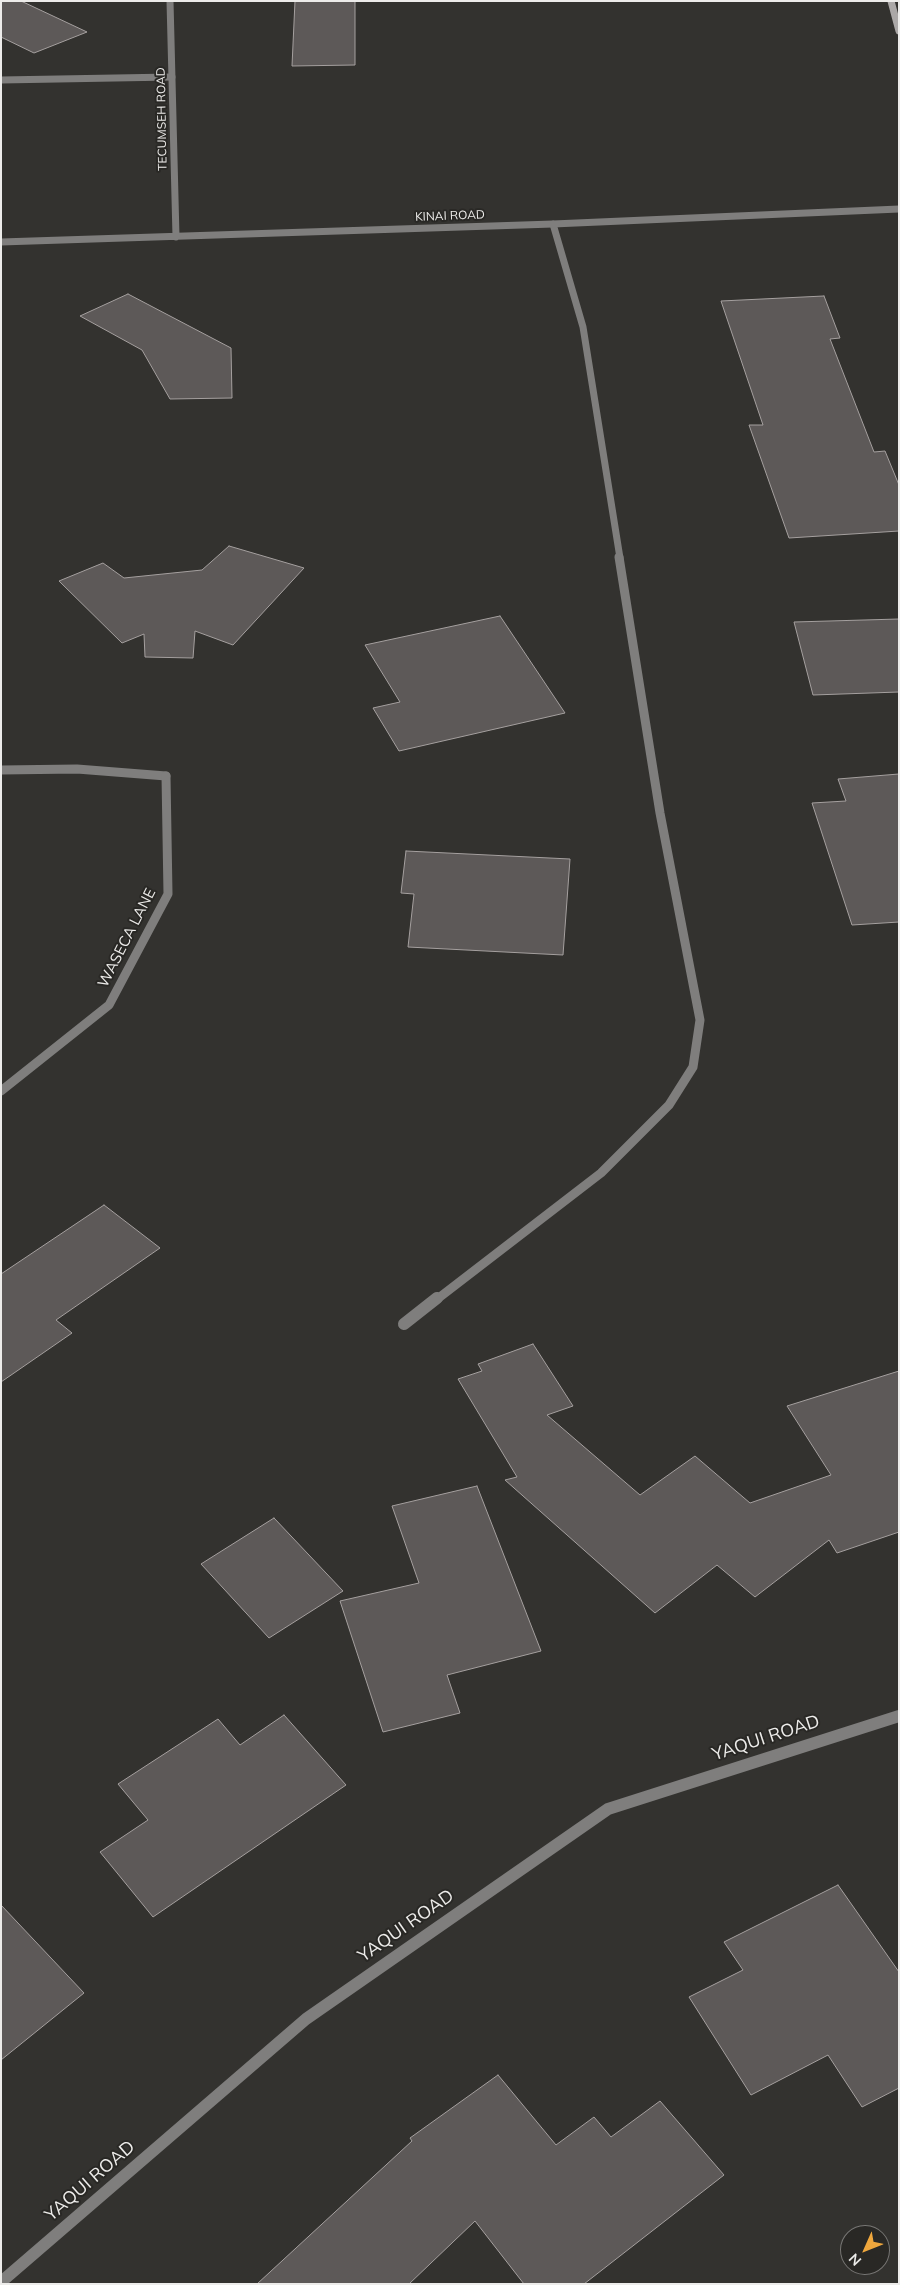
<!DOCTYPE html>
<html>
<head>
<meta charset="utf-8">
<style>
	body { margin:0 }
	#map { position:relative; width:900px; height:2285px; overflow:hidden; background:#33322f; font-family:Mulish,sans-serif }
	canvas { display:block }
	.frame { position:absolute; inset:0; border:2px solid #edecea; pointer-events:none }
	.north { position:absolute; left:840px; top:2225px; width:50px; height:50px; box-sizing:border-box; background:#292825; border:1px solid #777674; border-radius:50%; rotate:226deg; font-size:14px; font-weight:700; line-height:20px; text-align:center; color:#edecea }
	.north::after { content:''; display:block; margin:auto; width:18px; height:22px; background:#efa73d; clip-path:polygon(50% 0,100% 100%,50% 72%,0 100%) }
</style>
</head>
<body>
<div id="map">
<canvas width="900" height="2285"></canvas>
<div class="frame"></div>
<div class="north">N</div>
</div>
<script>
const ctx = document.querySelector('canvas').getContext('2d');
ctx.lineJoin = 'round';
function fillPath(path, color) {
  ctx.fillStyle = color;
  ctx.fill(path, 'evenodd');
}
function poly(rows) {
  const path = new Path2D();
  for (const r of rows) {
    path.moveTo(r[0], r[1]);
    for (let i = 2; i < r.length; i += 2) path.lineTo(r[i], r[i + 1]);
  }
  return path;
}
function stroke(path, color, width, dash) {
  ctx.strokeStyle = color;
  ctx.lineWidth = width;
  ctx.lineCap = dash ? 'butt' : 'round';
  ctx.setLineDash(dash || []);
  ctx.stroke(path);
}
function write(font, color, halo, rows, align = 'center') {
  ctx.font = font + ' Mulish,sans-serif';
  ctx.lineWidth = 4;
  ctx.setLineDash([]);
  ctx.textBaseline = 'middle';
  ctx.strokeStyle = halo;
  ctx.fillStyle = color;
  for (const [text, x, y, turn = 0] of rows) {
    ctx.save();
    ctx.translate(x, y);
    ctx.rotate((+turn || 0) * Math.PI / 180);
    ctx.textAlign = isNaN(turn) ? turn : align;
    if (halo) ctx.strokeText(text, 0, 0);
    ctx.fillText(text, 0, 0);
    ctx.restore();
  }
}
const building = poly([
	[1,1,21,1,87,32,34,53,1,37,1,1],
	[295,1,355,1,355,65,292,66,295,1],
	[128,294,231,348,232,398,170,399,142,350,80,316,128,294],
	[824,296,840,338,830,339,874,452,885,451,899,485,899,531,789,538,749,425,763,425,721,301,824,296],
	[229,546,304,568,233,645,195,631,193,658,145,657,144,634,122,643,59,581,103,563,124,578,202,570,229,546],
	[500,616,565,713,399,751,373,708,400,702,365,645,500,616],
	[899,619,899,692,813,695,794,622,899,619],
	[899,774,899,922,852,925,812,803,846,801,838,779,899,774],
	[406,851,570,859,563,955,408,947,414,894,401,893,406,851],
	[104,1205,160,1248,56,1320,72,1333,1,1382,1,1274,104,1205],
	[533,1344,573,1406,547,1415,640,1495,695,1456,750,1503,831,1475,787,1406,899,1371,899,1532,837,1553,829,1540,755,1597,717,1565,655,1613,505,1480,517,1477,458,1379,482,1371,478,1364,533,1344],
	[477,1486,541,1651,447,1675,460,1713,383,1732,340,1601,419,1583,392,1506,477,1486],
	[274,1518,343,1591,269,1638,201,1564,274,1518],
	[284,1715,346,1785,153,1917,100,1852,148,1820,118,1784,218,1719,240,1745,284,1715],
	[838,1885,899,1972,899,2088,862,2107,828,2055,751,2095,689,1997,743,1970,724,1942,838,1885],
	[1,1905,84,1993,1,2060,1,1905],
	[498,2075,556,2145,594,2117,611,2137,660,2101,724,2175,584,2284,524,2284,475,2221,409,2284,257,2284,412,2141,410,2138,498,2075]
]);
const serviceFar2 = poly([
	[1,80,172,77],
	[553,224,583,327,620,558]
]);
const serviceFar1 = poly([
	[1,770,77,769,166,776],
	[436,1300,601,1173,669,1105,693,1067,700,1020,660,813,619,557]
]);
const service = poly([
	[404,1324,437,1298]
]);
const minorFar2 = poly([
	[170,1,176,237],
	[1,242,553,224,899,209]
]);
const minorFar1 = poly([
	[1,1091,109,1005,168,894,166,776]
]);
const minor = poly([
	[1,2282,306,2019,608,1809,899,1716]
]);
const secondary = poly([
	[891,1,899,31]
]);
const farStreetnames = [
	["TECUMSEH ROAD",162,119,-91],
	["KINAI ROAD",450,216,-2]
];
const streetNames = [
	["WASECA LANE",127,938,-63]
];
const nearStreetnames = [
	["YAQUI ROAD",766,1738,-18],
	["YAQUI ROAD",406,1926,-35],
	["YAQUI ROAD",90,2181,-41]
];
fillPath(building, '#5d5958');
stroke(building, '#a5a09f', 1);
stroke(serviceFar2, '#7f7e7d', 7);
stroke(serviceFar1, '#7f7e7d', 9);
stroke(service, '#7f7e7d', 12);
stroke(minorFar2, '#7f7e7d', 7);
stroke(minorFar1, '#7f7e7d', 9);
stroke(minor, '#7f7e7d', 12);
stroke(secondary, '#aba8a7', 7);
write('12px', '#edecea', '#292825', farStreetnames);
write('15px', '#edecea', '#292825', streetNames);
write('18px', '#edecea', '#292825', nearStreetnames);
</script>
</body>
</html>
